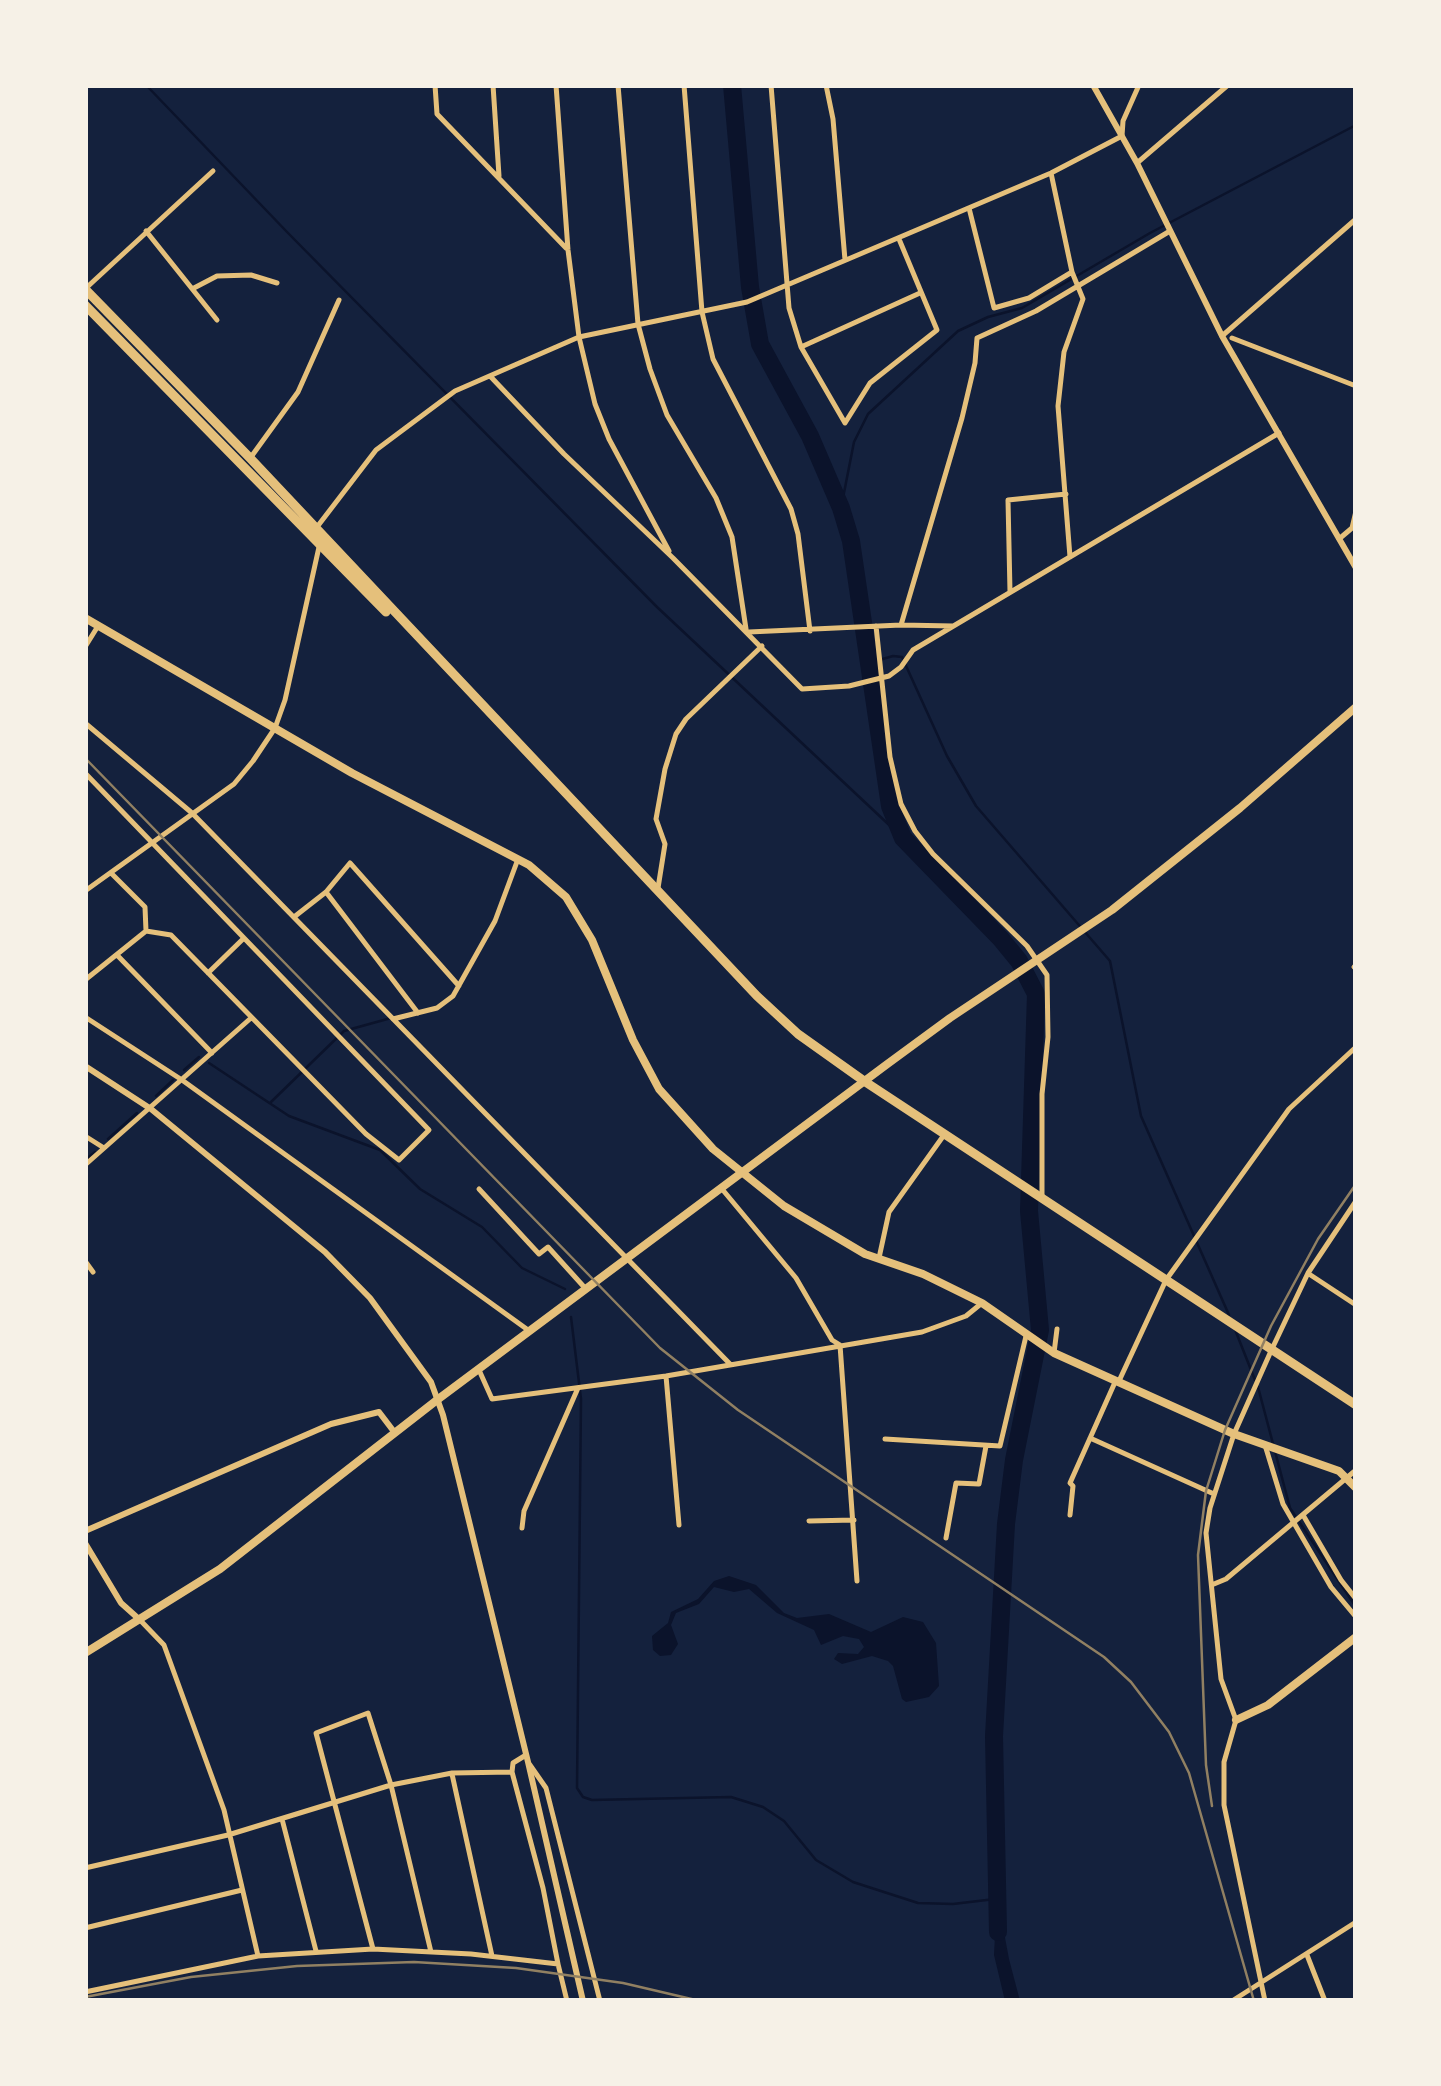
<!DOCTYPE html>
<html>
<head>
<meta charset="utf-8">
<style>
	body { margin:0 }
	#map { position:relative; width:1441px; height:2086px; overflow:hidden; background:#14213d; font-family:Cabin,sans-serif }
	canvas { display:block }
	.frame { position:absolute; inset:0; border:88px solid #f6f1e7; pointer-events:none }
</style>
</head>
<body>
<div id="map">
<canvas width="1441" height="2086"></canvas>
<div class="frame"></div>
</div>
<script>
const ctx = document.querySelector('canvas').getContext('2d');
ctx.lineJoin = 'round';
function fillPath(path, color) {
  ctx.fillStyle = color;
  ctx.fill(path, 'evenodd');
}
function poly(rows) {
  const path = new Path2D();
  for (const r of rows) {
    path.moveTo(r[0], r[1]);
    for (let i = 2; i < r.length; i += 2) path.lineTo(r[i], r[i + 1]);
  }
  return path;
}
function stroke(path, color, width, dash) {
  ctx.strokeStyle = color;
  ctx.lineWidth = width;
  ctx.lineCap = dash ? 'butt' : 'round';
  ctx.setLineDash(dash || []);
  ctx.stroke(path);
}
const water = poly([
	[729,1576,756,1585,784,1613,797,1618,829,1614,871,1632,903,1617,923,1622,936,1643,939,1686,929,1697,906,1702,902,1699,893,1666,888,1661,872,1656,842,1664,834,1659,838,1653,858,1654,864,1647,859,1639,843,1636,821,1645,814,1630,777,1613,749,1589,734,1592,714,1587,699,1604,676,1613,671,1625,678,1644,671,1655,660,1656,653,1650,652,1636,668,1623,671,1612,698,1599,714,1581],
	[997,1895,1009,1959,1020,2001,1005,2001,994,1955]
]);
const stream = poly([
	[146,85,288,233,657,607,903,838],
	[841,508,854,442,868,414,958,331,988,317,1022,308,1150,233,1356,125],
	[869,663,893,656,902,657,947,756,976,806,1110,961,1141,1116,1229,1315],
	[209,1063,289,1116,380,1150,420,1189,482,1227,522,1268,565,1289],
	[184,1070,199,1057],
	[156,1096,173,1080],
	[270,1103,344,1031,391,1018],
	[108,1139,137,1113],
	[85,1160,95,1152],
	[571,1317,581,1399,577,1788,583,1797,592,1800,731,1797,763,1807,784,1821,816,1860,853,1882,918,1903,953,1904,995,1899],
	[1234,1327,1255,1380],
	[1258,1387,1290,1508,1356,1607]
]);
const river = poly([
	[732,85,750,287,760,344,810,436,841,508,851,541,890,806,903,838,1001,939,1019,961,1036,994,1029,1211,1040,1330,1014,1460,1006,1524,994,1736,998,1932]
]);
const minor = poly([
	[435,85,437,114,566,248],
	[493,85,499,176],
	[556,85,568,250,579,337,595,404,609,439,669,551],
	[618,85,638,324,650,369,667,415,716,498,732,537,746,629],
	[684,85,702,312,713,359,791,509,798,534,810,631],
	[771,85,789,308,801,347,845,423,870,383,937,330,899,239],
	[826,85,833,119,845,260],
	[1137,163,1228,85],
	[1051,173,1072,272,1083,299,1064,352,1058,406,1070,557],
	[969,208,994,308,1029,298,1072,272],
	[146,231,217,320],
	[194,288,217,276,251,275,277,283],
	[85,289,213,171],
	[1222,336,1356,219],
	[1232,338,1356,386],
	[801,347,920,293],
	[490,376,564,454,673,558,802,689,849,686,889,676,901,667,913,650,1279,433],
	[251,457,298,392,339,300],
	[317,527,376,450,455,391,579,337,747,302,1051,173,1122,136,1123,121,1139,85],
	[1339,539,1352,528,1356,511],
	[1010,592,1008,500,1066,494],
	[901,625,953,626],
	[876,626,890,757,901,804,915,831,933,854,1027,946,1047,975,1048,1037,1042,1094,1042,1198],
	[749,632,901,625,962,418,975,363,977,338,1036,311,1170,231],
	[85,647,98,626],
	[85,723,192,813,730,1364],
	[85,773,429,1130,399,1160,366,1134,171,935,146,931,85,980],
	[111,873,145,907,146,931],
	[658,888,665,844,656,819,665,769,676,734,686,719,762,646],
	[85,891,234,784,253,761,275,728,285,700,319,547],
	[326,892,418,1013],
	[294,917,326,892,350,863,459,986],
	[117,955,212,1053],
	[1354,967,1356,965],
	[208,973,244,938],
	[85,1017,182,1080,528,1330],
	[393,1019,437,1008,453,996,495,921,518,859],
	[85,1136,104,1148],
	[85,1165,251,1018],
	[479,1189,539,1254,548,1247,585,1288],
	[722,1189,796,1278,832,1340,840,1345,857,1581],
	[879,1258,889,1212,944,1135],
	[85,1261,93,1272],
	[1309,1274,1356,1305],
	[1054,1353,1057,1329],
	[479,1370,492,1399,666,1376,922,1332,966,1316,982,1303],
	[666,1376,679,1525],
	[1119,1381,1166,1280,1289,1109,1356,1047],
	[1090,1438,1214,1494],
	[885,1439,1000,1446,1026,1336],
	[1265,1445,1283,1504,1331,1587,1356,1617],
	[1070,1515,1073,1486,1070,1483,1116,1380],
	[1303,1515,1341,1580,1356,1599],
	[809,1521,854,1520],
	[522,1528,524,1511,578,1388],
	[946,1538,956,1483,979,1484,986,1446],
	[1214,1584,1226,1579,1356,1470],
	[140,1620,164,1645,224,1810,258,1956],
	[526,1755,513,1763,512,1772,543,1888,558,1964],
	[530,1765,546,1788,600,2001],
	[452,1774,492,1956],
	[282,1819,316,1951],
	[85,1868,228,1835,391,1785,452,1773,512,1772],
	[85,1928,242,1890],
	[373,1949,316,1733,368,1713,391,1785,431,1952],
	[1307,1955,1325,2001],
	[85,1992,258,1956,373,1949,471,1954,558,1964,567,2001],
	[1232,2001,1356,1922],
	[1265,2001,1224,1805,1224,1762,1236,1720,1221,1679,1206,1533,1210,1508,1234,1434,1271,1351,1308,1273,1356,1201]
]);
const tertiary = poly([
	[1093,85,1137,163,1222,336,1356,568],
	[85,1066,151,1109,325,1252,370,1298,431,1382,443,1415,528,1762,583,2001],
	[85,1531,331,1424,379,1412,395,1433],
	[85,1543,121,1603,140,1620]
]);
const secondary = poly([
	[85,618,352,773,529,865,566,897,592,940,633,1040,659,1089,713,1149,784,1206,865,1254,923,1274,982,1303,1054,1353,1234,1434,1339,1471,1356,1488],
	[1236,1720,1268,1705,1356,1637]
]);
const primary = poly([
	[85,1653,220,1569,437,1400,886,1065,950,1018,1112,910,1240,808,1356,707]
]);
const trunk = poly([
	[85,289,250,458,757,996,798,1034,864,1081,1356,1405],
	[85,305,386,612]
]);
const rail = poly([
	[85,758,660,1348,738,1410,1104,1657,1131,1682,1169,1732,1189,1773,1254,2001],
	[1212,1806,1206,1765,1198,1555,1206,1491,1225,1430,1271,1326,1318,1239,1356,1184],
	[85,1997,191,1977,297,1966,414,1962,516,1968,623,1983,700,2001]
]);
fillPath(water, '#0b132b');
stroke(stream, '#0b132b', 2.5);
stroke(river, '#0b132b', 18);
stroke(minor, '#e5c07b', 5);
stroke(tertiary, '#e5c07b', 6);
stroke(secondary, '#e5c07b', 8);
stroke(primary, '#e5c07b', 8);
stroke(trunk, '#e5c07b', 9);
stroke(rail, '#918062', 2.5);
</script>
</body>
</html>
